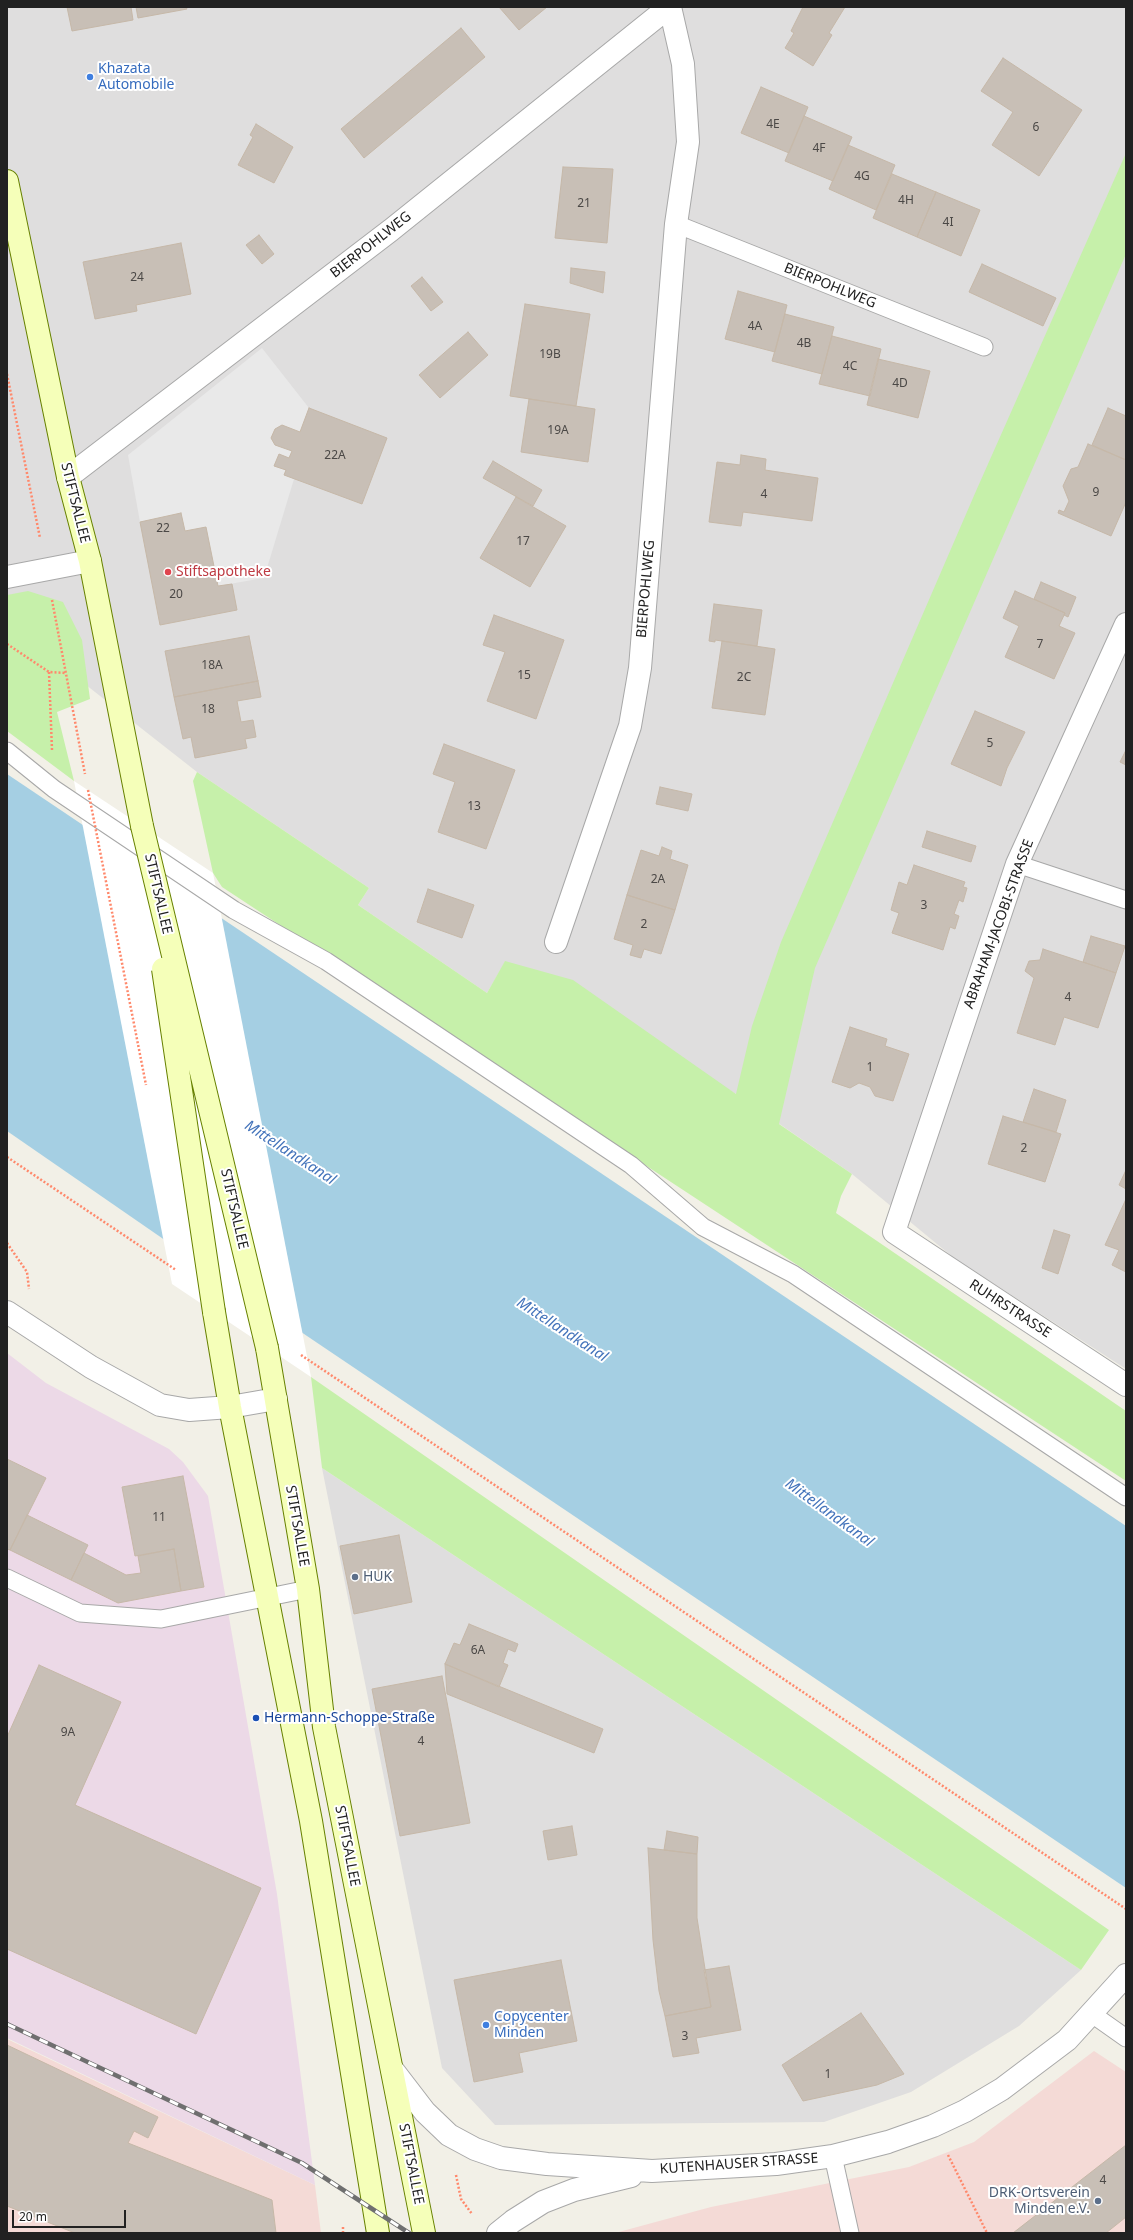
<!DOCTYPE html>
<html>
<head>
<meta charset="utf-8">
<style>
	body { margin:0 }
	#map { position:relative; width:1133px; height:2240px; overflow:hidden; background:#f2f0e7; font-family:"Noto Sans",sans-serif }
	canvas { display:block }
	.frame { position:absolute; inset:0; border:8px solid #212121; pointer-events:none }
	.scale { position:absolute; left:12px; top:2210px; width:114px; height:18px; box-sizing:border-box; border:2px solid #212121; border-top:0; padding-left:5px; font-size:12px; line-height:14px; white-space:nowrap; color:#212121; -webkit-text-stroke:3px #fff; paint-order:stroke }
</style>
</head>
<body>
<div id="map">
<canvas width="1133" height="2240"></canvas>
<div class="frame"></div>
<div class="scale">20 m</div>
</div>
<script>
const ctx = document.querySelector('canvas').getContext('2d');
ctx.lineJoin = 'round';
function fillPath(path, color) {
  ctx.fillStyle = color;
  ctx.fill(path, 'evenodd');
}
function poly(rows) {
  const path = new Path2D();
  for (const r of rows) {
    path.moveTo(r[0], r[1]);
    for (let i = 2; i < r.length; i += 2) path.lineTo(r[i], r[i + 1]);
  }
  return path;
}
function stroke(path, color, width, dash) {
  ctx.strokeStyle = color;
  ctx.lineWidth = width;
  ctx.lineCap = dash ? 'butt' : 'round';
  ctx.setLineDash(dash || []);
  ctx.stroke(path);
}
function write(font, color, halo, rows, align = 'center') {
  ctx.font = font + ' "Noto Sans",sans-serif';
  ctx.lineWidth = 4;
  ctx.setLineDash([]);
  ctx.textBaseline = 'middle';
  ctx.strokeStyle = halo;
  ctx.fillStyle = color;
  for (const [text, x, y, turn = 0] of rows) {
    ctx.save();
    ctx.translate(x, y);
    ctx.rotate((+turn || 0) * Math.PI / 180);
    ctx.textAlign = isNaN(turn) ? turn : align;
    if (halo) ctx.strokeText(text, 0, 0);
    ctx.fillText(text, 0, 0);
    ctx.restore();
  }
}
const residential = poly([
	[7,7,1126,7,1126,1369,954,1258,852,1174,736,1094,505,962,487,993,358,905,369,888,197,772,7,623],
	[322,1468,1081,1970,1019,2026,911,2092,824,2122,495,2125,442,2068]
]);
const commercial = poly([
	[7,2039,315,2185,321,2233,7,2233],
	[1094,2051,1126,2072,1126,2233,615,2233,711,2207,909,2167,974,2142]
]);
const industrial = poly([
	[7,1353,46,1383,169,1449,183,1462,208,1496,277,1894,315,2185,7,2038]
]);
const grass = poly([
	[1126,153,1126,254,815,968,779,1124,852,1174,841,1196,836,1213,1126,1411,1126,1481,222,887,213,873,193,781,197,772,369,888,358,905,487,993,505,961,573,980,736,1094,752,1026,781,942,976,491],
	[28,591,63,602,82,640,90,699,57,712,74,781,7,731,7,595],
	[311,1377,1109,1930,1081,1970,322,1468]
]);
const parking = poly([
	[262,348,309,408,300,432,282,425,275,429,271,438,275,445,292,451,289,458,279,454,274,466,286,470,284,475,294,479,264,578,218,586,206,527,185,531,181,513,140,522,128,455]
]);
const water = poly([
	[7,774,1126,1526,1126,1888,172,1245,7,1131]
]);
const pier = poly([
	[74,781,213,873,311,1377,172,1284]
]);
const building = poly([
	[67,7,131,7,133,20,72,31,67,7],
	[136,7,186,7,187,9,138,18,136,7],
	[499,7,547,7,519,30,499,7],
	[803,7,845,7,829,33,832,35,813,66,785,48,794,33,791,31,803,7],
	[461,28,485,57,364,158,341,129,461,28],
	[1003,58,1082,110,1039,176,992,145,1013,112,981,91,1003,58],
	[761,87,808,107,789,153,741,133,761,87],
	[804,116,852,137,833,181,785,161,804,116],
	[256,124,293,147,274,183,238,165,253,137,250,135,256,124],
	[848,145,895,165,876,210,829,189,848,145],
	[563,167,613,169,607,243,555,238,563,167],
	[892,174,936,192,917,237,873,218,892,174],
	[936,192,980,210,961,256,917,237,936,192],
	[259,235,274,254,262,264,246,245,259,235],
	[181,243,191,294,136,305,137,311,95,319,83,262,181,243],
	[982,264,1056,298,1043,326,969,292,982,264],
	[571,268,605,272,603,293,570,283,571,268],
	[422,277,443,302,431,311,411,286,422,277],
	[738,291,787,305,775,352,725,339,738,291],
	[525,304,590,314,576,406,510,396,525,304],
	[785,314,834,327,822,374,772,361,785,314],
	[468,332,488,355,440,398,419,375,468,332],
	[832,336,881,349,870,396,819,384,832,336],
	[878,359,930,371,918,418,867,405,878,359],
	[529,399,595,409,588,462,521,452,529,399],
	[309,408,387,438,362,504,284,475,286,470,274,466,279,454,289,458,292,451,275,445,271,438,275,429,282,425,300,432,309,408],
	[1108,408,1126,416,1126,460,1092,445,1108,408],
	[1088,444,1126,460,1126,502,1111,536,1058,513,1059,510,1064,512,1069,501,1063,486,1071,469,1078,467,1088,444],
	[741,455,766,459,765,470,818,478,812,521,743,512,741,526,709,522,717,462,740,465,741,455],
	[493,461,542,490,533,506,483,478,493,461],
	[516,497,566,526,530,587,480,558,516,497],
	[181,513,185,531,206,527,218,586,232,584,237,610,160,625,140,522,181,513],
	[1041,582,1076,597,1068,617,1064,615,1065,613,1034,599,1041,582],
	[1015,591,1065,613,1059,626,1075,633,1054,679,1005,657,1019,626,1003,618,1015,591],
	[714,604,762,610,757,646,715,640,715,642,709,641,714,604],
	[494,615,564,640,536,719,487,701,505,652,483,645,494,615],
	[249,636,258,681,174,697,165,651,249,636],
	[722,641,775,649,765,715,712,708,722,641],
	[258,681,261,697,237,701,241,722,253,720,256,737,245,739,247,748,195,758,191,737,183,739,174,697,258,681],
	[975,711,1025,732,1007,768,1001,786,951,764,975,711],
	[444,744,515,770,486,849,438,832,455,782,433,774,444,744],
	[1126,750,1126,765,1120,762,1126,750],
	[660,787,692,794,688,811,656,804,660,787],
	[927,831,976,846,971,862,922,847,927,831],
	[662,847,672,851,670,859,688,865,675,910,627,895,641,850,659,856,662,847],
	[914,865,965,882,963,887,967,888,963,902,959,900,954,914,959,916,955,929,950,927,943,950,892,933,899,913,891,910,899,882,907,885,914,865],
	[428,889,474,905,462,938,417,922,428,889],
	[627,895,675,910,661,954,644,949,641,958,630,955,633,945,614,939,627,895],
	[1091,936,1125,946,1116,973,1083,962,1091,936],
	[1043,949,1116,973,1098,1028,1064,1017,1055,1045,1017,1033,1034,978,1025,971,1029,961,1040,960,1043,949],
	[850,1027,887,1039,885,1046,909,1054,893,1101,875,1096,870,1087,859,1083,850,1088,832,1082,850,1027],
	[1034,1089,1066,1100,1056,1132,1023,1122,1034,1089],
	[1003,1116,1061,1134,1045,1182,988,1164,1003,1116],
	[1126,1170,1126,1189,1119,1185,1126,1170],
	[1126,1199,1126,1272,1112,1265,1119,1250,1105,1245,1126,1199],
	[1054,1230,1070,1235,1058,1274,1042,1268,1054,1230],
	[7,1459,46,1478,10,1550,7,1549,7,1459],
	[183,1476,204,1587,181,1591,174,1549,135,1556,122,1487,183,1476],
	[27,1515,88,1545,71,1580,10,1550,27,1515],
	[399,1535,412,1602,354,1614,340,1546,399,1535],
	[174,1549,181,1591,118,1603,71,1580,84,1553,126,1575,141,1573,138,1556,174,1549],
	[469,1624,518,1644,515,1652,508,1649,503,1663,508,1665,499,1687,445,1664,454,1643,460,1645,469,1624],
	[445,1664,603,1729,594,1753,447,1694,445,1664],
	[39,1665,121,1702,75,1805,261,1888,196,2034,7,1949,7,1737,39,1665],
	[442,1676,470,1823,400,1836,372,1689,442,1676],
	[572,1826,577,1855,548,1860,543,1831,572,1826],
	[667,1831,698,1837,697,1854,664,1850,667,1831],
	[648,1848,697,1854,697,1918,711,2007,665,2016,659,1991,653,1940,648,1848],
	[561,1960,577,2041,519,2053,523,2072,474,2082,454,1980,561,1960],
	[729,1966,741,2030,696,2038,699,2053,673,2057,665,2016,711,2007,704,1970,729,1966],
	[861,2013,904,2074,877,2085,803,2101,782,2065,861,2013],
	[7,2045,158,2117,148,2138,134,2131,128,2143,272,2200,276,2233,75,2233,7,2206,7,2045],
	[1126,2145,1126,2217,1106,2233,1013,2233,1126,2145]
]);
const path = poly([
	[7,374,40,538],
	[52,600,85,774],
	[7,644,49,672,66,673],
	[49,672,52,750],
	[7,1157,176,1270],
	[7,1243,27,1272,29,1289],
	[301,1355,1126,1909],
	[948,2155,987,2233],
	[456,2175,461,2199,472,2214],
	[343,2227,343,2233]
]);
const service = poly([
	[676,224,984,347],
	[7,751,54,789,234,910,326,961,631,1165,703,1227,793,1274,1126,1497],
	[1017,864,1126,900],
	[7,1578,80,1613,161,1619,308,1589],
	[1092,2014,1126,2038],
	[833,2156,850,2233]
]);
const minor = poly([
	[68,477,391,230,669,7],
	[7,577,90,561],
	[1126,624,1017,864,894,1232,1126,1385],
	[556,942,630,726,640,668,676,224,688,142,683,64,670,7],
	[7,1312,91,1367,160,1405,189,1410,230,1407,276,1399]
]);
const tertiary = poly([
	[392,2069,425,2112,449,2135,475,2149,501,2158,547,2164,652,2171,776,2164,833,2156,888,2142,933,2126,965,2111,1002,2089,1067,2040,1126,1975],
	[498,2233,513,2221,543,2202,574,2190,631,2176]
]);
const secondary = poly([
	[7,181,68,477,90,561,142,826],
	[214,1312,230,1407,311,1821,378,2233],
	[267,1348,308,1589,324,1727,424,2233]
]);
const rail = poly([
	[7,2024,302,2163,409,2233]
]);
const pathBridge = poly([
	[88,790,146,1085]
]);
const secondaryBridge = poly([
	[142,826,267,1348],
	[163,969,214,1312]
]);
const markers = [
	[90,77,4,"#3f7fe0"],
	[168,572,4,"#e0444e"],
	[355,1577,4,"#5c6f8a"],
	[256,1718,4,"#1a4fb4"],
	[486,2025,4,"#3f7fe0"],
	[1098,2201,4,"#5c6f8a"]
];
const numberNames = [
	["4E",773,125],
	["6",1036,128],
	["4F",819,149],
	["4G",862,177],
	["4H",906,201],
	["21",584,204],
	["4I",948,223],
	["24",137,278],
	["4A",755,327],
	["4B",804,344],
	["19B",550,355],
	["4C",850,367],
	["4D",900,384],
	["19A",558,431],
	["22A",335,456],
	["9",1096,493],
	["4",764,495],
	["22",163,529],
	["17",523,542],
	["20",176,595],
	["7",1040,645],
	["18A",212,666],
	["15",524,676],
	["2C",744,678],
	["18",208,710],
	["5",990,744],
	["13",474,807],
	["2A",658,880],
	["3",924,906],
	["2",644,925],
	["4",1068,998],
	["1",870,1068],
	["2",1024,1149],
	["11",159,1518],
	["6A",478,1651],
	["9A",68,1733],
	["4",421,1742],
	["3",685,2037],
	["1",828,2075],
	["4",1103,2181]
];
const shopNames = [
	["Khazata",98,69],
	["Automobile",98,85],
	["Copycenter",494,2017],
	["Minden",494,2033]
];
const streetNames = [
	["BIERPOHLWEG",371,245,-38],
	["BIERPOHLWEG",830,286,22],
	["STIFTSALLEE",75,503,76],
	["BIERPOHLWEG",646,589,-85],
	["STIFTSALLEE",158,894,77],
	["ABRAHAM-JACOBI-STRASSE",999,924,-70],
	["STIFTSALLEE",234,1209,77],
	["RUHRSTRASSE",1010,1309,33],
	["STIFTSALLEE",297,1526,80],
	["STIFTSALLEE",347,1846,79],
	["STIFTSALLEE",411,2164,79],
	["KUTENHAUSER STRASSE",739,2164,-4]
];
const healthNames = [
	["Stiftsapotheke",176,572]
];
const serviceNames = [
	["HUK",363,1577],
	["DRK-Ortsverein",1090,2193,"right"],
	["Minden e.V.",1090,2209,"right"]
];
const transitNames = [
	["Hermann-Schoppe-Straße",264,1718]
];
const waterNames = [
	["Mittellandkanal",290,1153,33],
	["Mittellandkanal",562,1330,33],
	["Mittellandkanal",829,1513,36]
];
fillPath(residential, '#dfdede');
fillPath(commercial, '#f4dad6');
fillPath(industrial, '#ecd9e7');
fillPath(grass, '#c6f0aa');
fillPath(parking, '#e9e9e9');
fillPath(water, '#a5cfe3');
fillPath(pier, '#fff');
fillPath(building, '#c8bfb6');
stroke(building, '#c6b8a8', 1);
stroke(service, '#a8a8a8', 19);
stroke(minor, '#a8a8a8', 24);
stroke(tertiary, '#a8a8a8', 24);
stroke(secondary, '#678100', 24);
stroke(path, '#ff896c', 2.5, [2, 2]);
stroke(service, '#fff', 17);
stroke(minor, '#fff', 22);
stroke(tertiary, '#fff', 22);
stroke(secondary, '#f5ffb9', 22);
stroke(rail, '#6f6f6f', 4.5);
stroke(rail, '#fff', 3, [9]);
stroke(secondaryBridge, '#678100', 24, []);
stroke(pathBridge, '#ff896c', 2.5, [2, 2]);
stroke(secondaryBridge, '#f5ffb9', 22);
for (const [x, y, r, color] of markers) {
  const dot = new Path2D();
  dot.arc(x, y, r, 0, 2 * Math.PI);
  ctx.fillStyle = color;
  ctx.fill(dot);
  stroke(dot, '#fff', 1.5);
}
write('12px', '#4b4846', null, numberNames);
write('14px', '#366cbe', '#fff', shopNames, 'left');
write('14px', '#212121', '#fff', streetNames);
write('14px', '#be3a42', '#fff', healthNames, 'left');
write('14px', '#4e5e75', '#fff', serviceNames, 'left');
write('14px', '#164399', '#fff', transitNames, 'left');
write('italic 15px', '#4474bb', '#fff', waterNames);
</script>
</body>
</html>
